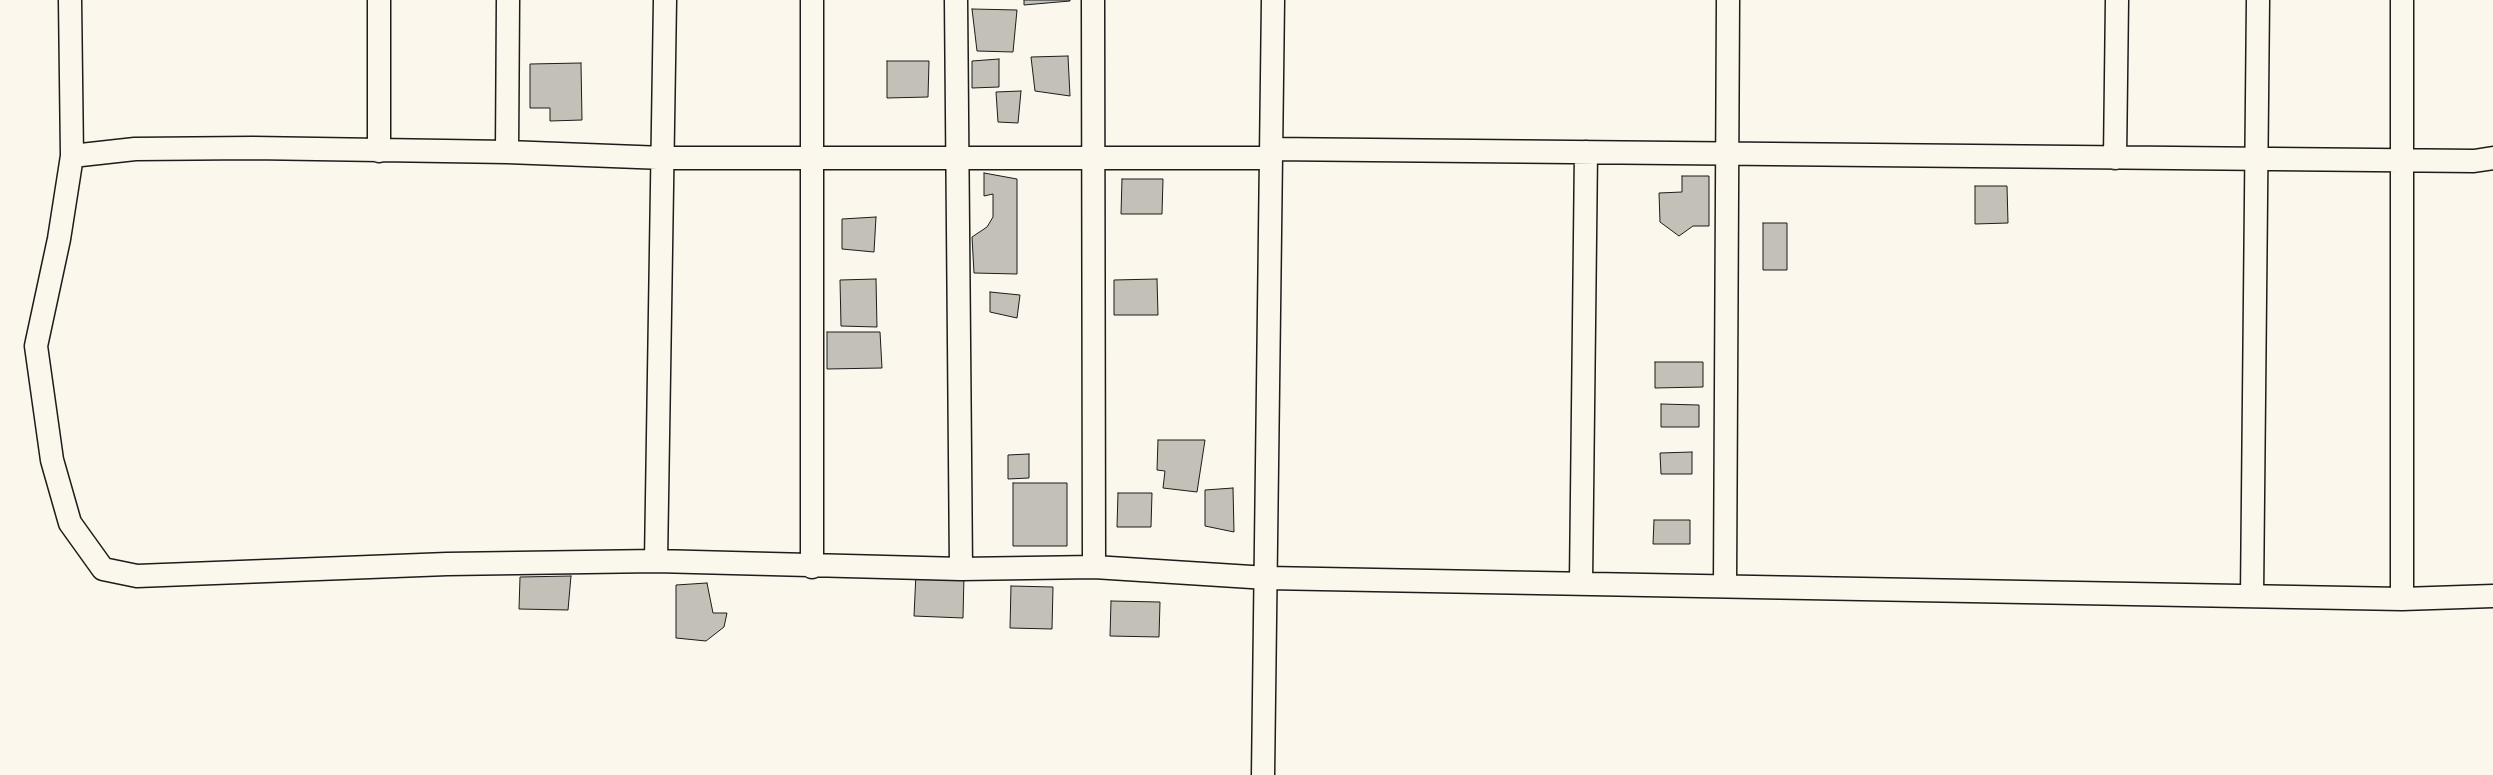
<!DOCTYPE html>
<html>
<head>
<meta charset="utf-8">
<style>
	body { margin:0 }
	canvas { display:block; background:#fbf7ec }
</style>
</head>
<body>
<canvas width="2493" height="775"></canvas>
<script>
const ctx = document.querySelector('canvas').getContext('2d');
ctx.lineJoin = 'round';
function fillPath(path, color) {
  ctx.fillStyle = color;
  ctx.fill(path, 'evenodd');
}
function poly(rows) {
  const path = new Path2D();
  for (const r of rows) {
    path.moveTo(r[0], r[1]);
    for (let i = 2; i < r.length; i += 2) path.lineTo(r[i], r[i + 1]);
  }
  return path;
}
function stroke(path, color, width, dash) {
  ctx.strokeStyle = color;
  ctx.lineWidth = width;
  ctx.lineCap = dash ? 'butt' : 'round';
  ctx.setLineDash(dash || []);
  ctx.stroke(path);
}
const building = poly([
	[1024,0,1070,0,1070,1,1024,5,1024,0],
	[972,9,1017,10,1013,52,977,51,972,9],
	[1068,56,1070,96,1035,91,1031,57,1068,56],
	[999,59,999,87,972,88,972,61,999,59],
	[887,61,929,61,928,97,887,98,887,61],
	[581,63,582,120,550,121,550,108,530,108,530,64,581,63],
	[1021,91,1018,123,998,122,996,92,1021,91],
	[984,173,1017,179,1017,274,974,273,972,237,987,227,993,217,993,194,984,196,984,173],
	[1682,176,1709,176,1709,226,1693,226,1679,236,1660,222,1659,193,1682,192,1682,176],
	[1122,179,1163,179,1162,214,1121,214,1122,179],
	[1975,186,2007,186,2008,223,1975,224,1975,186],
	[876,217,874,252,842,249,842,219,876,217],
	[1763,223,1787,223,1787,270,1763,270,1763,223],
	[876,279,877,327,841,326,840,280,876,279],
	[1157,279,1158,315,1114,315,1114,280,1157,279],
	[990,292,1020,295,1017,318,990,312,990,292],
	[827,332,880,332,882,368,827,369,827,332],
	[1655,362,1703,362,1703,387,1655,388,1655,362],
	[1661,404,1699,405,1699,427,1661,427,1661,404],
	[1158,440,1205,440,1197,492,1163,488,1165,471,1157,470,1158,440],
	[1692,452,1692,474,1661,474,1660,453,1692,452],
	[1029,454,1029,478,1008,479,1008,455,1029,454],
	[1013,483,1067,483,1067,546,1013,546,1013,483],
	[1233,488,1234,532,1205,526,1205,490,1233,488],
	[1118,493,1152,493,1151,527,1117,527,1118,493],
	[1654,520,1690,520,1690,544,1653,544,1654,520],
	[916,573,964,575,963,618,914,616,916,573],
	[571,576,568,610,519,609,520,577,571,576],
	[707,583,713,613,727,613,724,627,706,641,676,638,676,585,707,583],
	[1011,586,1053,587,1052,629,1010,628,1011,586],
	[1111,601,1160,602,1159,637,1110,636,1111,601]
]);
const minor = poly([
	[70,0,72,156],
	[379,0,379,151],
	[956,0,961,569],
	[1093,0,1094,567],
	[2402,0,2402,599],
	[1271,149,2474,161,2493,158],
	[507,152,508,0],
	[1271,158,664,158,507,152,253,148,135,149,72,156,59,239,36,346,52,460,70,523,103,569,137,576,447,564,656,561,961,569,1094,567,1267,578,2402,599,2493,596],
	[2115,158,2117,0],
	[656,561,665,0],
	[812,567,812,0],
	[1581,582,1586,152],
	[1725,585,1728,0],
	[2252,596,2258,0],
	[1263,775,1273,0]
]);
fillPath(building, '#c3c0b8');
stroke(building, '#1c1c1c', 1);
stroke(minor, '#1c1c1c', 25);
stroke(minor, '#fbf7ec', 22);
</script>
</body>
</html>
